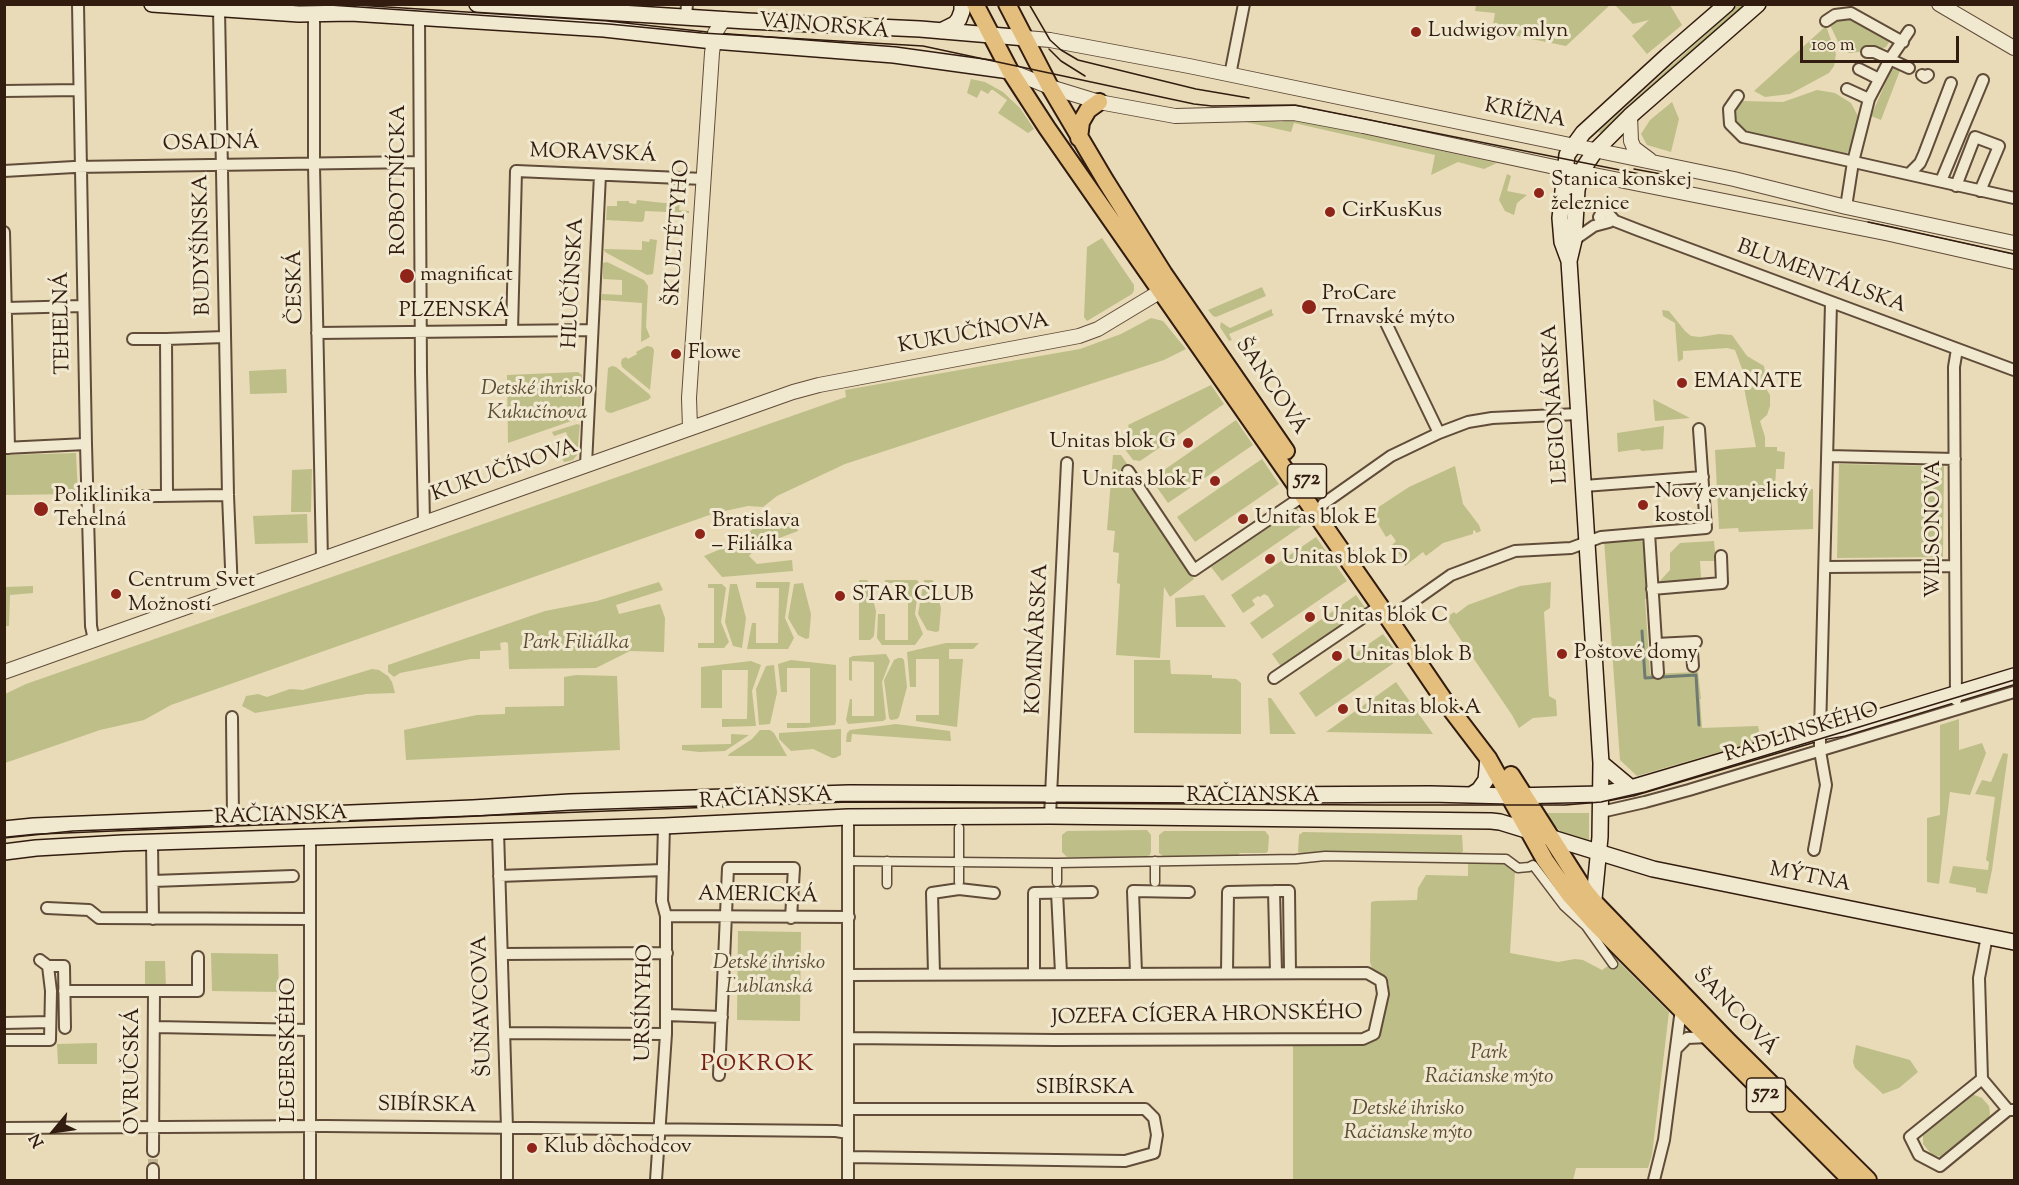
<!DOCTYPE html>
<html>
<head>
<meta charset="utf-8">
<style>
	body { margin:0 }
	#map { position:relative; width:2019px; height:1185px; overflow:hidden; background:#e9dbb7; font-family:"Sorts Mill Goudy",serif }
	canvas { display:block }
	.frame { position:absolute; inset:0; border:6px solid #321c0f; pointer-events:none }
	.north { position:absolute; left:24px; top:1101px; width:60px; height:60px; -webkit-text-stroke:4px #f1e8d0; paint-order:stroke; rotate:241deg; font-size:16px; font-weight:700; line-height:24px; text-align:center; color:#321c0f }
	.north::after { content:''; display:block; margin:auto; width:21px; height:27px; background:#321c0f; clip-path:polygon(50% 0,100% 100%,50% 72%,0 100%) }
	.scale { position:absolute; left:1800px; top:36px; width:159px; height:27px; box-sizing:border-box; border:3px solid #321c0f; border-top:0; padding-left:8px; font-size:18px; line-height:21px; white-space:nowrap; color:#321c0f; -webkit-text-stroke:4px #f1e8d0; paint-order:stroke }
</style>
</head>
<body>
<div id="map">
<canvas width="2019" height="1185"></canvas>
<div class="frame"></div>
<div class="north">N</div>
<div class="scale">100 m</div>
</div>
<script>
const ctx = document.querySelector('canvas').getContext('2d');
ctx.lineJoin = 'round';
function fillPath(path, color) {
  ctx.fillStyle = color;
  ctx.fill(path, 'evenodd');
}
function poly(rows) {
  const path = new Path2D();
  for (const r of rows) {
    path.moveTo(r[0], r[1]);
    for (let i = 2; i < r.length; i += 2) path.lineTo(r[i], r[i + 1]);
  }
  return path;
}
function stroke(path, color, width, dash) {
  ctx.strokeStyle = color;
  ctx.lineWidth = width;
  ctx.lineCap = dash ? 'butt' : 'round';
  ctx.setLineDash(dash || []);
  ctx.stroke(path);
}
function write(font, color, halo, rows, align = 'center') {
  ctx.font = font + ' "Sorts Mill Goudy",serif';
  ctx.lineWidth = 6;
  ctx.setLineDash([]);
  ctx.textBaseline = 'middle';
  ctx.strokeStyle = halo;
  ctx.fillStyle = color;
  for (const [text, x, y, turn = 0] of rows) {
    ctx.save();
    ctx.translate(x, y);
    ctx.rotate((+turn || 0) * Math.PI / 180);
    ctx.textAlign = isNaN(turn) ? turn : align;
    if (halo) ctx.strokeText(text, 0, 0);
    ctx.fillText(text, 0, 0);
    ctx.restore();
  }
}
const green = poly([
	[1476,5,1610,5,1566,46,1492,31,1495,13,1475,11],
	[1615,5,1670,5,1682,25,1647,54,1632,36,1649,20,1633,24],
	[1738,5,1745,5,1604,134,1598,132],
	[1847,16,1888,37,1889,42,1886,47,1877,50,1849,53,1840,46,1829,23],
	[1826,26,1836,54,1834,66,1829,73,1790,94,1765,97,1754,91],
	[1895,66,1901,68,1881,120,1871,116,1892,68],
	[971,79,985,82,1003,92,1020,108,1034,129,1028,133,998,113,1007,100,993,90,991,90,988,94,981,90,977,98,967,93],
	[1817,90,1835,93,1851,103,1858,116,1858,126,1852,145,1845,157,1749,135,1740,130,1735,123,1736,109,1743,101,1783,102],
	[1672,102,1679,119,1671,152,1647,145,1641,134,1650,120],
	[1284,119,1293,119,1497,163,1484,169,1458,162,1431,175,1435,155,1294,123,1291,132,1241,121,1283,122],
	[1507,174,1511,176,1507,191,1527,195,1517,203,1514,215,1505,211,1499,200],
	[637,200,664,203,680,203,679,210,689,211,689,213,645,211,644,220,642,222,606,220,607,206,617,206,617,201,629,201,629,203,636,204],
	[1102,238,1134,285,1134,290,1132,294,1087,321,1084,317,1087,247],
	[650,239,657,240,653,274,647,275,605,252,604,249,642,250,642,241,649,242],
	[607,262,644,280,648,286,646,327,650,337,641,342,642,303,601,300,602,294,622,295,622,280,603,279,603,263],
	[1262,287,1266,296,1216,317,1213,316,1208,310],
	[1272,309,1272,313,1274,315,1229,334,1232,340,1229,341,1220,327,1221,322,1230,328],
	[1662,310,1669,311,1685,331,1691,336,1700,337,1719,334,1732,335,1747,356,1764,366,1765,373,1762,382,1770,395,1770,406,1767,415,1760,421,1765,437,1765,447,1777,447,1777,451,1785,452,1784,469,1776,469,1775,489,1813,489,1813,529,1739,532,1738,528,1719,529,1715,450,1756,447,1743,383,1747,382,1735,350,1727,348,1683,351,1683,359,1678,362,1675,323,1663,316],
	[1151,318,1163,321,1186,349,1164,360,845,464,777,496,763,507,748,506,715,513,171,705,144,720,100,730,5,763,5,694,26,684,846,397,845,390,1080,349,1121,334],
	[647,346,652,347,654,350,650,390,622,367,621,363,622,359,626,357,628,359,637,354,636,352],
	[612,366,616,367,649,394,651,397,648,400,611,413,607,412,605,409,608,368],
	[286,369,287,393,250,394,249,371],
	[578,372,582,375,580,418,508,443,507,375],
	[1211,385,1224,404,1140,461,1133,460,1124,448,1120,448,1113,439,1130,432,1128,425],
	[1653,399,1690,418,1655,421],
	[1236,420,1253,445,1168,503,1151,479],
	[577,424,580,425,577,455,573,460,564,462,560,455,573,450,566,432,554,436,552,432],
	[1664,426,1663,449,1642,451,1639,449,1618,452,1617,433],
	[76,453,78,494,5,495,5,455],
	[1113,455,1121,455,1130,468,1126,471,1133,488,1194,579,1170,597,1164,587,1160,658,1116,655,1120,584,1117,583,1119,553,1113,552,1115,531,1107,530],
	[1262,459,1279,484,1195,542,1177,517],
	[1839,464,1944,466,1943,557,1837,558],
	[1455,466,1463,504,1479,525,1481,531,1476,533,1475,530,1473,531,1473,534,1443,543,1426,556,1423,552,1405,566,1404,565,1406,563,1392,545,1396,541,1391,534,1386,537,1371,512,1409,487],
	[312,469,311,512,291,512,292,470],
	[1297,508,1306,523,1222,581,1211,567],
	[791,513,798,531,758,546,749,556,757,564,792,560,793,571,722,577,704,556,728,546,772,516],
	[307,514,308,543,255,544,253,516],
	[1316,537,1347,581,1262,639,1250,623,1274,606,1268,596,1264,594,1260,597,1258,596,1252,600,1255,605,1243,613,1231,595],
	[1635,538,1643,542,1646,549,1649,599,1645,599,1650,674,1698,672,1701,699,1700,699,1702,728,1758,726,1761,740,1637,776,1620,760,1604,540],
	[1714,541,1716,561,1700,561,1701,578,1683,580,1683,584,1662,584,1659,582,1670,570,1670,553,1680,543],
	[859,580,867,580,868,581,876,611,874,636,870,640,859,640],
	[885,580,917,580,919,583,915,614,923,634,915,645,882,645,877,638,878,614,885,614,885,640,908,640,908,583,885,583],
	[924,580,932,580,934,582,941,608,939,631,936,632,927,630,918,614],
	[659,582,663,590,616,605,619,614,660,604,665,618,664,652,630,651,596,668,509,669,508,643,505,642,500,643,501,650,480,651,480,659,471,659,400,673,394,677,388,672,388,665,545,611,597,601],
	[756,582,790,582,785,618,794,638,788,649,747,649,752,623,756,623,756,643,778,643,779,588,756,588],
	[1551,582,1550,608,1544,612,1549,696,1556,700,1557,716,1533,718,1519,728,1512,715,1446,618,1454,612,1456,614,1468,605,1520,586],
	[803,583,811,614,809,638,806,639,798,635,788,618,794,584],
	[708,584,722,584,726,588,721,622,729,642,724,648,698,648,698,643,714,643,714,588,708,588],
	[730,584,737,584,746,618,742,648,733,646,725,622],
	[33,586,33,593,10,595,9,626,5,626,5,587],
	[1204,595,1226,627,1176,627,1175,598],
	[1356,595,1366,609,1282,668,1272,654],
	[1383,634,1401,658,1316,717,1299,693],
	[946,643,979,643,973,649,949,649,949,659,963,659,957,727,916,721,916,715,939,715,939,659,916,659,916,687,910,687,907,652],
	[886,654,890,661,882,682,886,719,883,721,848,724,846,720,850,699,852,699,852,716,874,716,874,662,852,661,852,681,849,680,849,658,853,656],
	[898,658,902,658,904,660,907,687,899,717,897,719,891,720,889,718,884,680,894,660],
	[791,660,836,665,836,721,835,725,804,728,787,728,787,723,810,723,810,668,787,668,787,692,781,692,778,664],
	[1134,660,1170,660,1171,674,1212,675,1212,678,1236,679,1241,683,1241,734,1134,733],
	[751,661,761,665,752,691,756,726,722,727,722,719,747,719,748,670,722,670,722,708,701,708,701,667],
	[774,665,777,693,770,724,759,725,756,689,766,666],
	[372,669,379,670,388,676,392,682,395,693,366,694,255,713,242,706,246,696,258,694,267,697,290,689,303,690],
	[576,675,617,676,620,750,406,760,404,730,477,715,505,714,505,707,564,706,564,677],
	[1396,682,1433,734,1326,732],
	[1268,698,1271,698,1296,734,1270,734],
	[1959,719,1959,750,1982,743,1986,753,1970,795,1950,792,1939,884,1927,882,1927,818,1940,815,1940,725],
	[896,724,950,731,951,741,852,734,851,742,846,742,847,733,850,730],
	[841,729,841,755,835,758,832,758,813,749,791,751,779,739,779,733],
	[760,730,770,730,774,733,787,756,728,756,729,754,752,739],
	[731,734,749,735,725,751,699,752,682,750,682,745,731,744],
	[2003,753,2008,754,1992,870,1987,894,1976,892,1976,888,1949,883,1953,866,1988,870,1989,862,1986,860,1987,854,1995,797,1975,794,1982,780,1991,782],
	[1543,813,1589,813,1589,845,1562,833],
	[1147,830,1151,835,1151,851,1150,855,1145,857,1067,857,1062,852,1062,835,1067,831],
	[1164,831,1265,831,1269,836,1268,851,1266,853,1240,853,1235,857,1164,857,1159,853,1159,835],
	[1303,832,1462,835,1463,851,1459,856,1301,854,1298,852,1299,835],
	[1468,858,1503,860,1515,871,1510,953,1558,962,1575,959,1583,960,1602,970,1617,960,1669,1012,1652,1155,1648,1168,1576,1168,1573,1180,1293,1180,1293,1042,1366,1043,1386,1003,1389,984,1382,974,1373,971,1370,962,1371,902,1376,901,1417,900,1418,888,1426,875,1468,876],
	[738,931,801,932,800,1021,737,1020],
	[211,953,278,954,279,992,212,991],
	[145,961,165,961,166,988,145,988],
	[97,1043,97,1064,58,1064,57,1044],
	[1856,1045,1910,1060,1918,1072,1899,1088,1883,1094,1855,1068,1853,1062],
	[1972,1094,1982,1098,1989,1106,1990,1114,1987,1122,1946,1156,1942,1157,1932,1155,1923,1144,1923,1131]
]);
const stream = poly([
	[1642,631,1645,678,1696,675,1699,725]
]);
const minorTunnel = poly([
	[153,1169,153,1151]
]);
const pedestrian = poly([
	[959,828,959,882],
	[849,861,1057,863,1296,859,1325,856,1506,859,1518,868,1529,867,1533,865,1564,906,1586,926,1613,964],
	[887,861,887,884],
	[1057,863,1057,882],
	[1155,882,1155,861]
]);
const minor = poly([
	[78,4,86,444,91,626,94,640],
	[219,9,228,495,232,592],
	[314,14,314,166,322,560],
	[419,17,421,372,424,523],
	[686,17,687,4],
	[1826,21,1835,15,1851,13,1903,42],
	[1867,52,1874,52,1909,68],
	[1859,69,1879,79],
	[1230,75,1244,4],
	[1922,75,1925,77,1928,75],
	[1847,89,1869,99],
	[4,91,79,90],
	[1738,96,1729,109,1730,124,1743,137,2014,198],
	[4,171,74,167,419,162],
	[1909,174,1920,163,1924,154,1951,83],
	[1941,181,1983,80],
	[1956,186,1975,137,1999,146,1980,191],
	[1846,207,1853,162,1869,99,1890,59,1909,31],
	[1602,222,1599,217,1602,212,1606,211,1615,221,1638,230,2014,370],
	[4,232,9,448],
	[1574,240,1594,226,1609,222],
	[6,308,83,306],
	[1385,321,1439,433],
	[512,331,516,171,704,179],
	[317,333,592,330],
	[133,339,166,339],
	[4,448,86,444],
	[1828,456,1955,459],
	[586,465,600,175],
	[1128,471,1194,570,1303,496],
	[1584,486,1703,477],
	[167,496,166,339,225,337],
	[88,497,228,495],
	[1323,504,1391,456,1439,433,1468,422,1492,418,1578,414],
	[1649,533,1658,673],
	[1826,567,1955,566],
	[1652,589,1722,583,1721,556],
	[1397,613,1451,575,1515,551,1571,548,1601,537,1706,528,1699,429],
	[1656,644,1663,653,1692,652,1693,666],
	[1656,644,1696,642],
	[1274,678,1380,606],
	[1956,700,1954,367,1957,349],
	[232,717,233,819],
	[1601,812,1645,802,1689,790,2014,692],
	[1050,816,1067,463],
	[498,831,507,1128,507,1180],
	[310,836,310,1180],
	[152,842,153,919],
	[1814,850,1826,785,1820,751,1820,732,1831,303],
	[499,876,663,870],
	[153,881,293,876],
	[1274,891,1276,973],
	[1057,892,1061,973],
	[47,908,89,910,99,918,309,919],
	[666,916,849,917],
	[502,954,667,953],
	[48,966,64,966,65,1028],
	[1136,973,1133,891,1189,892],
	[1227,973,1228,892,1274,891,1289,891,1290,973],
	[934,974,932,893,959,889,994,893],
	[1034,974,1034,893,1092,892],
	[848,975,1367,973,1381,981,1383,994,1374,1034,1363,1039,1055,1040,848,1038],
	[64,991,198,991,198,957],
	[666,1015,722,1017],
	[4,1023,49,1022],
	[155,1027,309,1030],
	[504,1033,666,1034],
	[4,1040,50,1040,51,991,48,966,40,960],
	[1676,1049,1687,1038,1708,1037],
	[719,1075,728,868,794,868,791,918],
	[1982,1079,1910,1137,1919,1155,1940,1166,2008,1110,2014,1110],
	[1982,1079,1979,978,1987,936],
	[1982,1079,2008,1110],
	[4,1128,325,1126,836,1131,848,1133],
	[153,1151,154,991],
	[848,1157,1125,1161,1154,1153,1157,1135,1154,1118,1145,1109,848,1109],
	[153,1169,153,1180],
	[656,1180,666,1034,666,916,662,901,664,826],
	[848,1180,848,817],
	[1654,1180,1664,1140,1681,1009]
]);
const tertiary = poly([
	[1939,4,2014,48],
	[1026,38,1050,40,1189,66,1734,179,1846,207,2014,243],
	[1010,71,1050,87,1099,102,1175,116,1294,113,1363,126,1564,169,1890,234,2014,262],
	[1630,116,1631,141,1634,148,1650,160],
	[690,428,689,398,712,53,715,33,724,19],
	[4,672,793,392,819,385,1079,336,1098,329,1161,291]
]);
const secondary = poly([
	[152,4,299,14,351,13,604,29,713,41,894,55,1010,71],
	[477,4,747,21,920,29,1026,38],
	[941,31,955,24,959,19,962,11,962,4],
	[1569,261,1562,242,1560,218,1567,155,1583,133,1667,56,1727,4],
	[1601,763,1631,788],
	[1471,795,1479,790,1486,780,1488,758],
	[4,829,34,826,473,808,570,802,849,793,1266,795,1430,794,1511,796,1601,794,1631,788,1820,732,1843,728,2014,676],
	[4,852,36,848,123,843,664,826,848,817,1050,816,1491,821,1500,822,1653,869,2014,942],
	[1593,909,1600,837,1601,763,1569,261,1574,240,1577,190,1581,172,1595,151,1630,116,1758,4]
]);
const primary = poly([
	[975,4,1010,71,1047,128,1380,606,1446,703,1488,758,1545,860,1569,894,1592,920,1851,1180],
	[1007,4,1050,87,1105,180,1164,274,1286,451],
	[1079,138,1081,122,1088,110,1099,102],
	[1511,775,1585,891,1594,902,1728,1041,1868,1180]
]);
const tram = poly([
	[315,4,609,24,702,33,923,46,1194,104,1212,106,1295,105,1640,174],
	[1029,4,1050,40,1061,50,1078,60,1196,89,1249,98],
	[1049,49,1061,61,1085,76],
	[1634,169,1672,176],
	[1868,222,2014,254],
	[4,838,73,831,848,802,1378,805,1565,805,1601,802,1645,792,2014,680]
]);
const markers = [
	[1416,32,6,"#8f2418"],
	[1539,193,6,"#8f2418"],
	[1330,212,6,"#8f2418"],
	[407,276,8,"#8f2418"],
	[1309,307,8,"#8f2418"],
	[676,354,6,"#8f2418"],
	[1682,383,6,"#8f2418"],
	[1188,443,6,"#8f2418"],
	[1215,481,6,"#8f2418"],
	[1643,505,6,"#8f2418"],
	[41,509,8,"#8f2418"],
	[1243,519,6,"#8f2418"],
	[700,534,6,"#8f2418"],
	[1270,559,6,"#8f2418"],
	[116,594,6,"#8f2418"],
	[840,596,6,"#8f2418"],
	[1310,617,6,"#8f2418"],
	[1562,654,6,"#8f2418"],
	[1337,656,6,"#8f2418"],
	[1343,709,6,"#8f2418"],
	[532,1148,6,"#8f2418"]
];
const shields = [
	[1307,481,39],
	[1766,1095,39]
];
const shieldNames = [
	["572",1307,481],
	["572",1766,1095]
];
const streetNames = [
	["VAJNORSKÁ",824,28,5],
	["KRÍŽNA",1525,115,11],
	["OSADNÁ",211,145,-1],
	["MORAVSKÁ",593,155,2],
	["ROBOTNÍCKA",400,180,-90],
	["ŠKULTÉTYHO",679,233,-86],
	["BUDYŠÍNSKA",204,245,-91],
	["BLUMENTÁLSKA",1821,278,20],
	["HLUČÍNSKA",575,283,-87],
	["ČESKÁ",297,287,-91],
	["PLZENSKÁ",454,312],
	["TEHELNÁ",64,323,-91],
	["KUKUČÍNOVA",974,335,-10],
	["ŠANCOVÁ",1270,387,56],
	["LEGIONÁRSKA",1557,404,-94],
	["KUKUČÍNOVA",505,472,-19],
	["WILSONOVA",1935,529,-90],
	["KOMINÁRSKA",1039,639,-87],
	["RADLINSKÉHO",1802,734,-17],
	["RAČIANSKA",1253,797],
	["RAČIANSKA",766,800,-3],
	["RAČIANSKA",281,817,-2],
	["MÝTNA",1810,879,11],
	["AMERICKÁ",758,897,1],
	["URSÍNYHO",646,1003,-89],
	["ŠUŇAVCOVA",484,1006,-92],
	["ŠANCOVÁ",1734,1013,46],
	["JOZEFA CÍGERA HRONSKÉHO",1207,1017,-1],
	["LEGERSKÉHO",290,1050,-90],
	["OVRUČSKÁ",134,1071,-90],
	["SIBÍRSKA",1085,1089],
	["SIBÍRSKA",427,1107,1]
];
const poiNames = [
	["Ludwigov mlyn",1428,32],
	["Stanica konskej",1551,181],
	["železnice",1551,205],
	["CirKusKus",1342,212],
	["magnificat",420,276],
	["ProCare",1322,295],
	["Trnavské mýto",1322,319],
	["Flowe",688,354],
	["EMANATE",1694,383],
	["Unitas blok G",1176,443,"right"],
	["Unitas blok F",1203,481,"right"],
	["Nový evanjelický",1655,493],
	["kostol",1655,517],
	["Poliklinika",54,497],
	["Tehelná",54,521],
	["Unitas blok E",1255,519],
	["Bratislava",712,522],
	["– Filiálka",712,546],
	["Unitas blok D",1282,559],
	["Centrum Svet",128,582],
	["Možností",128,606],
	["STAR CLUB",852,596],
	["Unitas blok C",1322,617],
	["Poštové domy",1574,654],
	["Unitas blok B",1349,656],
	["Unitas blok A",1355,709],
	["Klub dôchodcov",544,1148]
];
const parkNames = [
	["Detské ihrisko",537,390],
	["Kukučínova",537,414],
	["Park Filiálka",576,644],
	["Detské ihrisko",769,964],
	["Ľubľanská",769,988],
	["Park",1489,1054],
	["Račianske mýto",1489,1078],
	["Detské ihrisko",1408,1110],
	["Račianske mýto",1408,1134]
];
const quarterNames = [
	["POKROK",758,1066]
];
fillPath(green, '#bebe89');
stroke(stream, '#6f7b71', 3);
stroke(minorTunnel, '#c4b595', 10, [10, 5]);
stroke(pedestrian, '#604c39', 11);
stroke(minor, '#604c39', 14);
stroke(tertiary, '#604c39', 16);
stroke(secondary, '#321c0f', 18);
stroke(primary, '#321c0f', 20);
stroke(pedestrian, '#f1e8d0', 8);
stroke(minor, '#f1e8d0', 10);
stroke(tertiary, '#f1e8d0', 14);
stroke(secondary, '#f1e8d0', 15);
stroke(primary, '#e4be7c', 16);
stroke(tram, '#321c0f', 1.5);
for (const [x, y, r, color] of markers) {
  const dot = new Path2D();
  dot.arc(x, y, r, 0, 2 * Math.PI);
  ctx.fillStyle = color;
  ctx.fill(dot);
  stroke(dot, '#f1e8d0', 2);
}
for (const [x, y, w] of shields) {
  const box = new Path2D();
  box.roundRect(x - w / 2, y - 17, w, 34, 4.5);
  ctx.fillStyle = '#f1e8d0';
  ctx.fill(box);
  stroke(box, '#321c0f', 1.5);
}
write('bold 20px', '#321c0f', null, shieldNames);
write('21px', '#321c0f', '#f1e8d0', streetNames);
write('21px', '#321c0f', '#f1e8d0', poiNames, 'left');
write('italic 21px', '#5c4d34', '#f1e8d0', parkNames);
ctx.letterSpacing = '1.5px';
write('24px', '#7a1f14', '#f1e8d0', quarterNames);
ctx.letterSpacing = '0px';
</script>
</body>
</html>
